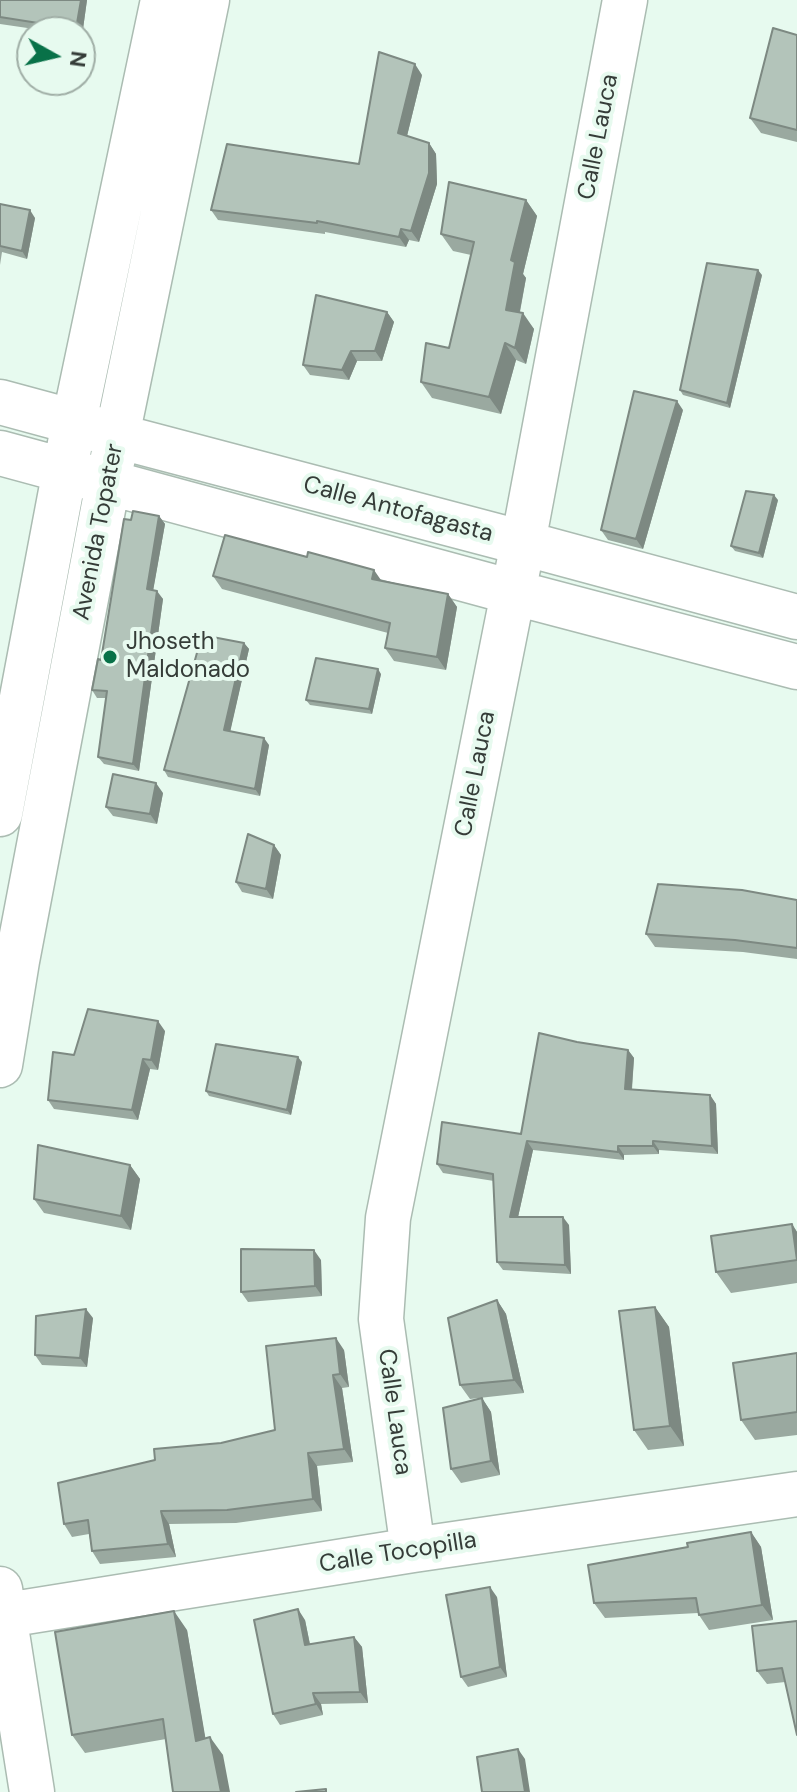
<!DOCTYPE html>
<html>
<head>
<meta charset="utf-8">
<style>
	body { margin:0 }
	#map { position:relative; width:797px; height:1792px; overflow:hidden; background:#e7faef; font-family:"DM Sans",sans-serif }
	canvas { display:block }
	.north { position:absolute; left:16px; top:16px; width:80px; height:80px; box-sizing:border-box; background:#e7faef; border:2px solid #a0aea6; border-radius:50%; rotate:98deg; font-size:22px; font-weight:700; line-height:32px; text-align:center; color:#353c38 }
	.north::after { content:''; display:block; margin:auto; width:28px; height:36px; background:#087148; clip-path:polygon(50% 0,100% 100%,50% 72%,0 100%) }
</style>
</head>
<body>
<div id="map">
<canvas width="797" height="1792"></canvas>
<div class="north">N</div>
</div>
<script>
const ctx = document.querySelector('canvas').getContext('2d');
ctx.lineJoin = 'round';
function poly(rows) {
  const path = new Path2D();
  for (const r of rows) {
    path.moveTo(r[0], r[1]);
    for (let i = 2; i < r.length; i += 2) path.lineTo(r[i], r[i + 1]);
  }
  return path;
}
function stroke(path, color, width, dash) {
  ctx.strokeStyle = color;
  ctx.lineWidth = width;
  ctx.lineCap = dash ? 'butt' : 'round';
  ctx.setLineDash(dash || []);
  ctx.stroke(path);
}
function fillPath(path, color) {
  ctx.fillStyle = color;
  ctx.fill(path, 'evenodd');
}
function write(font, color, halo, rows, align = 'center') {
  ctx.font = font + ' "DM Sans",sans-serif';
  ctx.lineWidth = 8;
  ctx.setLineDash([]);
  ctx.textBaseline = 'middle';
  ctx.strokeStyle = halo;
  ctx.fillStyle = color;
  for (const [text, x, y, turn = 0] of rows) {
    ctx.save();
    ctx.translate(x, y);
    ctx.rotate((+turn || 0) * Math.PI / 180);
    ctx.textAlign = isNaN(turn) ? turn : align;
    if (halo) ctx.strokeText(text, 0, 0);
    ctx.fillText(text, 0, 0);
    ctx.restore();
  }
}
const minor = poly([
	[0,402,74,422,117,436,523,543,797,617],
	[0,453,512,592,797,667],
	[0,814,74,422,163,0],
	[0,1065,17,961,117,436,207,0],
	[413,1550,381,1319,388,1218,523,543,625,0],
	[0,1589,32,1792],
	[0,1616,413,1550,797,1494]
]);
const wall = poly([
	[0,0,87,0,82,36,80,36,80,32,55,32,0,24],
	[797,35,797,142,761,133,750,118],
	[422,75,407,136,429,143,436,154,437,184,419,242,409,240,406,247,325,232,325,234,218,220,211,210,359,164],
	[526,200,537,216,523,274,526,278,520,312,534,329,526,364,516,360,501,414,432,398,421,382,449,348,471,255,453,251,441,234],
	[0,204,35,218,27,259,2,252,0,265],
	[762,275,730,408,683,395,680,390],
	[387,312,394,322,382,361,357,361,349,380,310,375,303,365],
	[683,410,643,549,608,540,601,530],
	[778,500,763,558,735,551,731,546],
	[159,516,165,524,153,590,163,599,139,771,104,764,98,757,106,698,97,698,92,690,101,660,131,520],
	[213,576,381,580,448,594,457,607,446,670,394,661,385,648,388,633,222,589],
	[244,643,249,649,230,731,269,745,260,796,168,777,164,770],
	[381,674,372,714,310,705,306,700],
	[163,793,157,824,113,816,106,807],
	[274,845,281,855,273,899,242,892,236,882],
	[797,900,797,959,743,952,655,947,646,934],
	[165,1031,158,1070,150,1069,138,1120,54,1109,48,1100,74,1055],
	[577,1042,628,1050,634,1058,632,1090,710,1095,716,1104,718,1154,659,1150,659,1154,624,1155,624,1160,533,1150,518,1217,569,1225,571,1274,503,1270,497,1262,494,1181,443,1173,437,1164,521,1134],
	[302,1062,291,1115,209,1096,206,1091],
	[130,1165,140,1179,131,1230,44,1213,34,1199],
	[792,1224,797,1232,797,1283,731,1293,716,1272],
	[321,1260,322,1296,248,1302,241,1292],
	[497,1300,506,1314,524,1393,470,1399,460,1385],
	[655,1307,669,1327,684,1446,648,1450,634,1430],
	[93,1318,87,1367,42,1365,35,1355],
	[344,1350,349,1387,342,1388,353,1462,317,1466,322,1511,236,1523,169,1524,176,1557,100,1564,92,1551,89,1534,72,1537,64,1524,221,1443,275,1430],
	[797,1353,797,1435,755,1440,741,1420],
	[482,1398,491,1412,500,1475,461,1483,451,1469],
	[751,1532,761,1547,773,1620,709,1630,699,1615,698,1613,605,1618,594,1603,688,1547],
	[497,1597,507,1677,468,1687,461,1677],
	[305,1620,310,1644,354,1637,362,1647,368,1703,321,1704,323,1715,280,1725,273,1714],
	[797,1621,785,1682,767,1684,757,1671],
	[187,1630,205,1738,223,1755,166,1739,85,1753,72,1735]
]);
const shadedWall = poly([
	[81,0,87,0,82,36,80,32,76,29],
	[415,64,422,75,405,144,398,133],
	[429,143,436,154,437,184,419,242,411,231],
	[526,200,537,216,523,274,526,278,517,326,506,310,511,260],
	[30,210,35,218,27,259,22,251],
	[401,229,409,240,406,247,399,237],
	[758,270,762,275,730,408,727,403],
	[387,312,394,322,382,361,375,351],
	[523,313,534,329,526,364,515,348],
	[505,343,516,360,501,414,489,397],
	[351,351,357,361,349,380,342,370],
	[677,401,683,410,643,549,636,539],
	[774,495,778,500,763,558,759,553],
	[159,516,165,524,152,597,147,589],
	[374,570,383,583,372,579],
	[157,591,163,599,139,771,133,764],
	[448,594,457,607,446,670,437,657],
	[244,643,249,649,229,737,224,730],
	[378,669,381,674,372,714,369,709],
	[264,738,269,745,260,796,255,789],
	[156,783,163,793,157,824,150,814],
	[274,845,281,855,273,899,266,889],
	[158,1021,165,1031,158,1070,151,1060],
	[628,1050,634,1058,631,1098,625,1089],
	[298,1057,302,1062,291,1115,287,1110],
	[143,1059,150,1069,138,1120,132,1110],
	[710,1095,716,1104,718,1154,712,1146],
	[527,1141,533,1150,516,1226,510,1217],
	[653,1141,659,1150,659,1154,653,1146],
	[618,1146,624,1155,624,1160,618,1152],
	[130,1165,140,1179,131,1230,121,1216],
	[563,1217,569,1225,571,1274,565,1265],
	[792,1224,797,1232,797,1258],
	[314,1250,321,1260,322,1296,315,1286],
	[497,1300,506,1314,524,1393,514,1380],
	[655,1307,669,1327,684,1446,670,1426],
	[86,1309,93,1318,87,1367,80,1358],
	[336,1338,344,1350,349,1387,340,1374],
	[333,1375,342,1388,353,1462,344,1449],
	[482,1398,491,1412,500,1475,491,1461],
	[308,1453,317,1466,322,1511,313,1499],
	[161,1511,169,1524,176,1557,168,1544],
	[751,1532,761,1547,773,1620,762,1605],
	[490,1587,497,1597,507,1677,500,1667],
	[298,1609,305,1620,312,1655,305,1645],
	[174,1611,187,1630,209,1759,196,1741],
	[354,1637,362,1647,368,1703,360,1692],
	[313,1693,321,1704,323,1715,316,1704],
	[210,1737,223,1755,230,1792,221,1792],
	[518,1749,525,1759,530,1792,525,1792]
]);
const building = poly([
	[0,0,81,0,76,29,0,17,0,0],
	[773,28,797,35,797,130,750,118,773,28],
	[379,52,415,64,398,133,429,143,429,173,411,231,401,229,399,237,317,221,317,223,211,210,227,144,359,164,379,52],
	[449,182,526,200,511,260,515,262,506,310,523,313,515,348,505,343,489,397,421,382,426,343,449,348,474,242,441,234,449,182],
	[0,204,30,210,22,251,0,246,0,204],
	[707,263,758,270,727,403,680,390,707,263],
	[316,295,387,312,375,351,351,351,342,370,303,365,316,295],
	[634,391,677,401,636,539,601,530,634,391],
	[746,491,774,495,759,553,731,546,746,491],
	[133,511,159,516,147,589,157,591,133,764,98,757,107,691,92,690,98,659,101,660,124,519,131,520,133,511],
	[225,535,307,557,308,552,374,570,372,579,448,594,437,657,385,648,390,623,213,576,225,535],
	[202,635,244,643,224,730,264,738,255,789,164,770,202,635],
	[316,658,378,669,369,709,306,700,316,658],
	[113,774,156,783,150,814,106,807,113,774],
	[248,834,274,845,266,889,236,882,248,834],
	[658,884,742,890,797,900,797,948,735,940,646,934,658,884],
	[88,1009,158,1021,151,1060,143,1059,132,1110,48,1100,53,1052,74,1055,88,1009],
	[539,1033,577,1042,628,1050,625,1089,710,1095,712,1146,653,1141,653,1146,618,1146,618,1152,527,1141,510,1217,563,1217,565,1265,497,1262,493,1174,437,1164,442,1122,521,1134,539,1033],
	[216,1044,298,1057,287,1110,206,1091,216,1044],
	[38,1145,130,1165,121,1216,34,1199,38,1145],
	[792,1224,797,1260,716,1272,711,1236,792,1224],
	[241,1249,314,1250,315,1286,241,1292,241,1249],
	[497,1300,514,1380,460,1385,448,1318,497,1300],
	[655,1307,670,1426,634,1430,619,1311,655,1307],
	[86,1309,80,1358,35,1355,36,1316,86,1309],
	[336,1338,340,1374,333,1375,344,1449,308,1453,313,1499,227,1510,161,1511,168,1544,92,1551,88,1520,64,1524,58,1483,155,1460,154,1449,221,1443,275,1430,266,1346,336,1338],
	[797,1353,797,1412,741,1420,733,1363,797,1353],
	[482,1398,491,1461,451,1469,443,1408,482,1398],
	[751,1532,762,1605,699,1615,696,1598,594,1603,588,1565,688,1547,687,1543,751,1532],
	[490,1587,500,1667,461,1677,446,1595,490,1587],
	[298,1609,305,1645,354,1637,360,1692,313,1693,316,1704,273,1714,254,1620,298,1609],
	[174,1611,196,1741,210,1737,221,1792,173,1792,163,1719,72,1735,55,1632,174,1611],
	[797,1621,797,1735,782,1668,757,1671,752,1626,797,1621],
	[518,1749,525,1792,482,1792,477,1757,518,1749],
	[326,1789,326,1792,296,1792,326,1789]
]);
const markers = [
	[110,657,8,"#087148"]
];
const streetNames = [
	["Calle Lauca",599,137,-79],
	["Calle Antofagasta",398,510,15],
	["Avenida Topater",99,532,-79],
	["Calle Lauca",476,774,-79],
	["Calle Lauca",394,1412,82],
	["Calle Tocopilla",398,1553,-9]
];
const poiNames = [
	["Jhoseth",126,643],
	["Maldonado",126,671]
];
stroke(minor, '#abbcb2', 47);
stroke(minor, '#fff', 44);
fillPath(wall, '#9aa9a0');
fillPath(shadedWall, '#7d8982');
fillPath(building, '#b3c4ba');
stroke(building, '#7d8982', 2);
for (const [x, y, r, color] of markers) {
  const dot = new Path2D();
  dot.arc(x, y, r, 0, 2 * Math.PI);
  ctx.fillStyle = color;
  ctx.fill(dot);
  stroke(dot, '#e7faef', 3);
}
write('24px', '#353c38', '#e7faef', streetNames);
write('24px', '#353c38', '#e7faef', poiNames, 'left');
</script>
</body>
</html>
